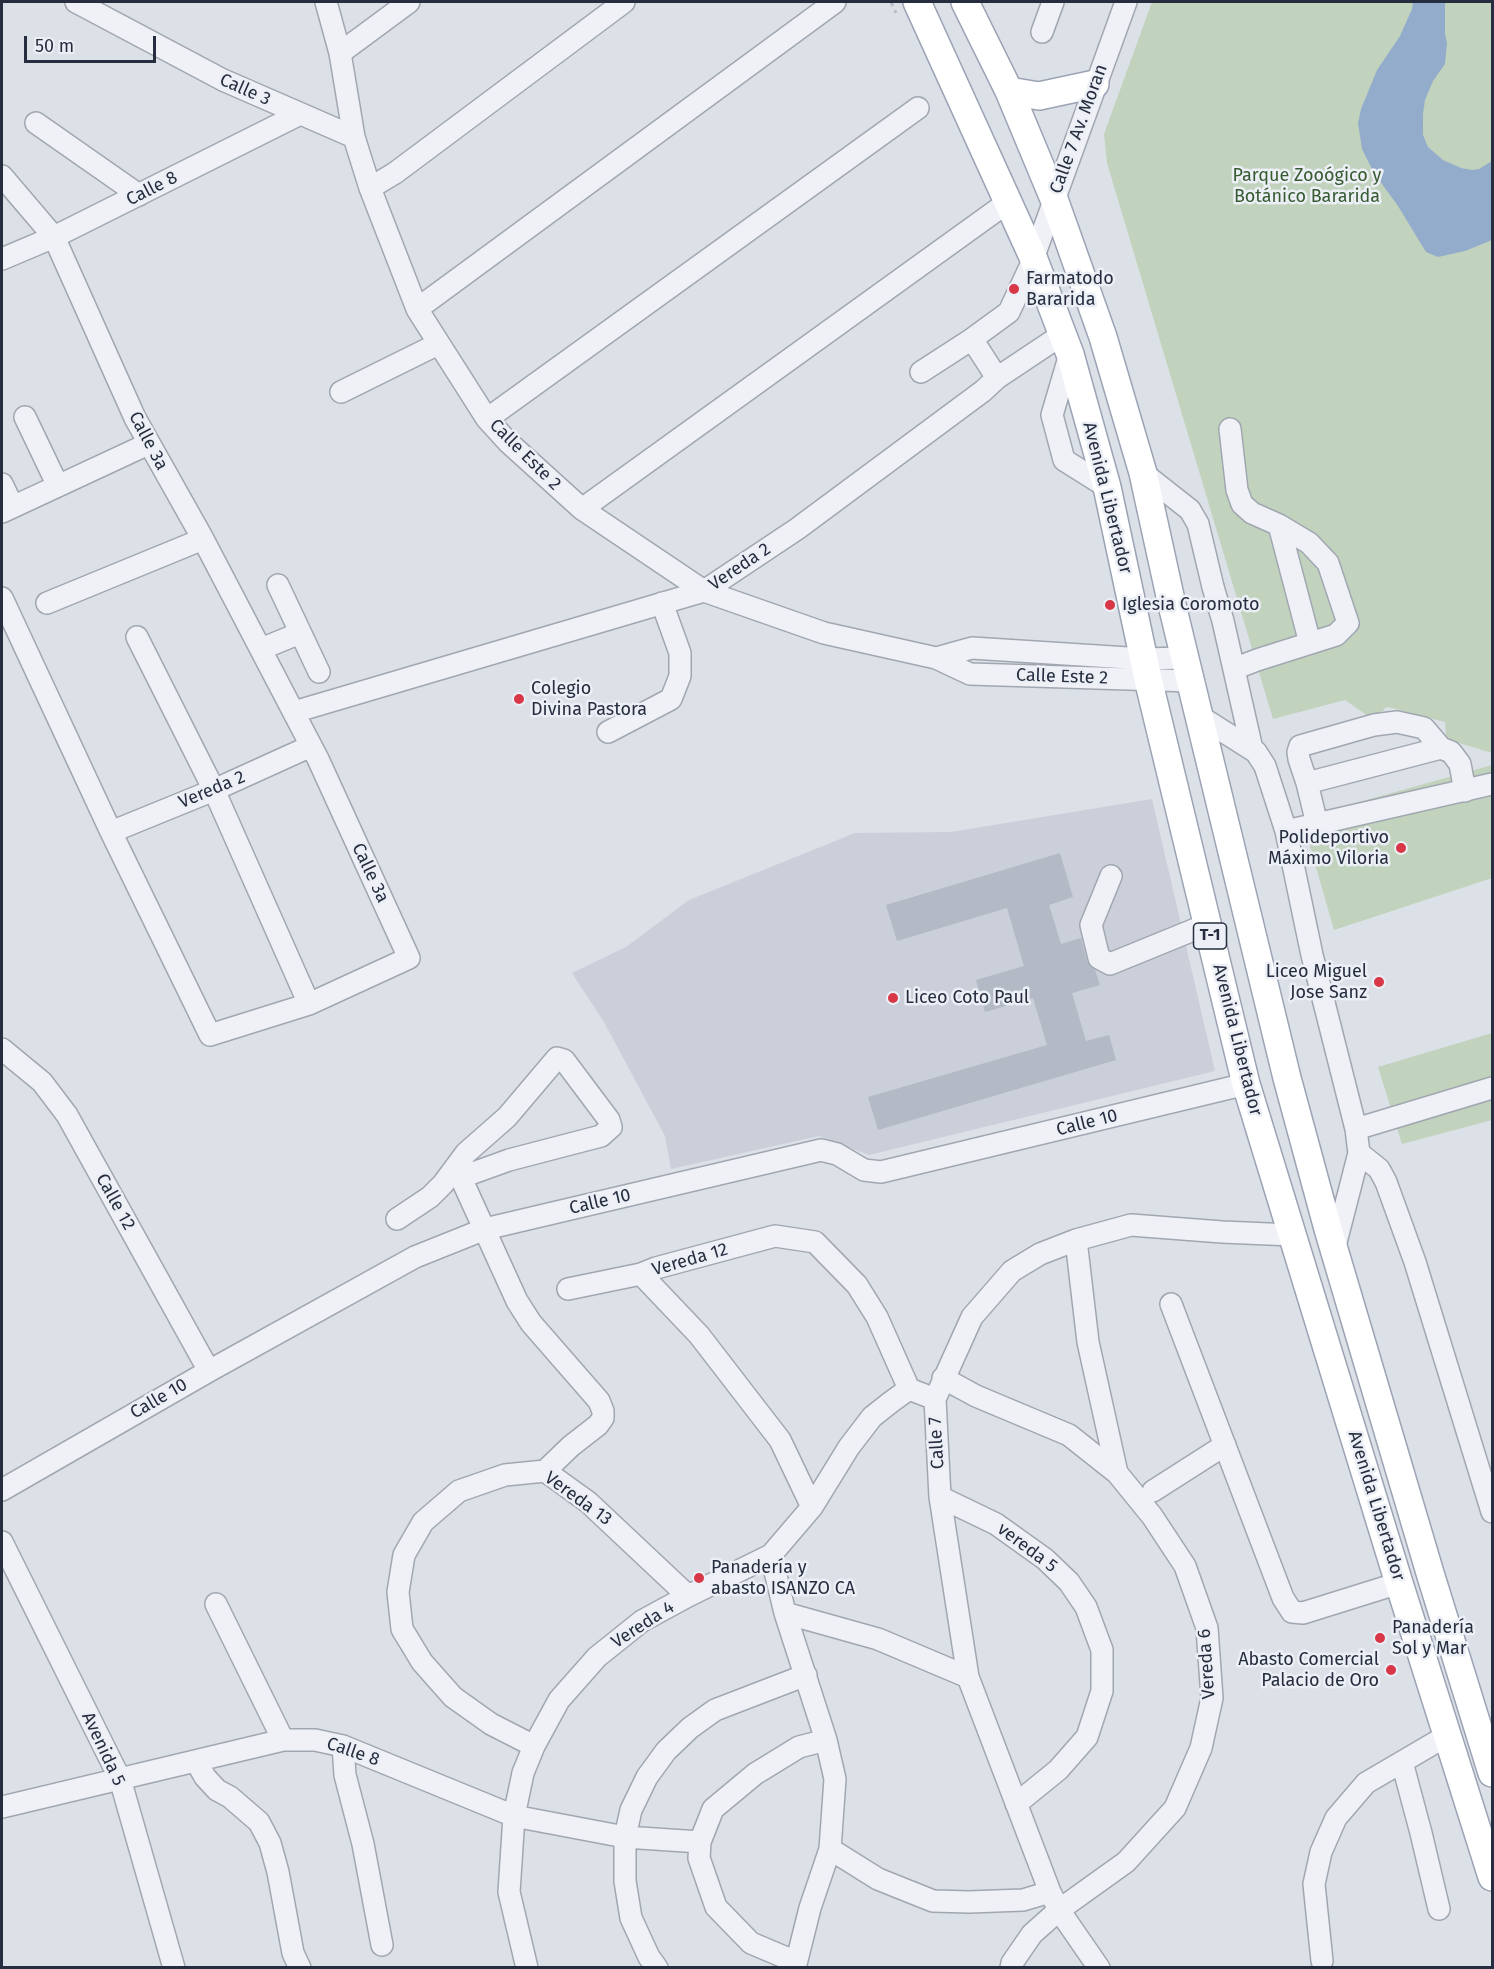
<!DOCTYPE html>
<html>
<head>
<meta charset="utf-8">
<style>
	body { margin:0 }
	#map { position:relative; width:1494px; height:1969px; overflow:hidden; background:#dce0e7; font-family:"Fira Sans",sans-serif }
	canvas { display:block }
	.frame { position:absolute; inset:0; border:3px solid #252d3f; pointer-events:none }
	.scale { position:absolute; left:24px; top:36px; width:132px; height:27px; box-sizing:border-box; border:3px solid #252d3f; border-top:0; padding-left:8px; font-size:18px; line-height:21px; white-space:nowrap; color:#252d3f; -webkit-text-stroke:4px #eceff5; paint-order:stroke }
</style>
</head>
<body>
<div id="map">
<canvas width="1494" height="1969"></canvas>
<div class="frame"></div>
<div class="scale">50 m</div>
</div>
<script>
const ctx = document.querySelector('canvas').getContext('2d');
ctx.lineJoin = 'round';
function fillPath(path, color) {
  ctx.fillStyle = color;
  ctx.fill(path, 'evenodd');
}
function poly(rows) {
  const path = new Path2D();
  for (const r of rows) {
    path.moveTo(r[0], r[1]);
    for (let i = 2; i < r.length; i += 2) path.lineTo(r[i], r[i + 1]);
  }
  return path;
}
function stroke(path, color, width, dash) {
  ctx.strokeStyle = color;
  ctx.lineWidth = width;
  ctx.lineCap = dash ? 'butt' : 'round';
  ctx.setLineDash(dash || []);
  ctx.stroke(path);
}
function write(font, color, halo, rows, align = 'center') {
  ctx.font = font + ' "Fira Sans",sans-serif';
  ctx.lineWidth = 5;
  ctx.setLineDash([]);
  ctx.textBaseline = 'middle';
  ctx.strokeStyle = halo;
  ctx.fillStyle = color;
  for (const [text, x, y, turn = 0] of rows) {
    ctx.save();
    ctx.translate(x, y);
    ctx.rotate((+turn || 0) * Math.PI / 180);
    ctx.textAlign = isNaN(turn) ? turn : align;
    if (halo) ctx.strokeText(text, 0, 0);
    ctx.fillText(text, 0, 0);
    ctx.restore();
  }
}
const built = poly([
	[1152,799,1215,1071,869,1155,819,1136,671,1169,665,1136,604,1022,572,973,626,947,689,900,855,833,951,832]
]);
const green = poly([
	[1152,2,1492,2,1492,753,1446,739,1445,722,1388,707,1385,708,1375,721,1345,700,1273,719,1107,163,1104,134],
	[1492,765,1492,878,1334,930,1302,818],
	[1492,1033,1492,1120,1402,1144,1378,1067]
]);
const water = poly([
	[1413,2,1445,2,1445,33,1447,43,1445,64,1433,81,1425,100,1423,114,1423,135,1428,147,1443,160,1461,168,1472,170,1479,169,1492,161,1492,240,1465,251,1438,257,1426,252,1398,206,1374,173,1362,149,1358,123,1361,109,1377,70,1400,36,1412,9]
]);
const building = poly([
	[1060,853,1073,897,1049,905,1061,944,1081,938,1087,961,1095,970,1100,985,1072,993,1086,1041,1109,1035,1116,1060,878,1130,868,1097,1047,1045,1033,998,985,1012,976,980,1024,966,1007,908,897,941,886,905]
]);
const path = poly([
	[891,2,896,13]
]);
const minor = poly([
	[76,2,223,80,354,137],
	[326,2,340,53,354,137,370,188,417,309,487,419,508,442,582,509,704,591,824,633,936,658,970,674,1191,681],
	[1042,32,1053,2],
	[340,53,409,2],
	[36,123,139,195],
	[2,176,54,237,135,418,203,539,318,759,409,958,309,1004,210,1035,111,832,2,598],
	[370,188,395,173,624,2],
	[2,259,54,237,300,114],
	[417,309,835,2],
	[972,339,1009,312,1030,267,1126,2],
	[1070,354,1052,415,1064,460,1107,487],
	[921,372,972,339,997,378],
	[341,392,438,344],
	[25,417,58,486],
	[487,419,918,108],
	[1230,429,1237,490,1242,504,1252,513,1279,525,1309,543,1328,563,1348,623,1336,635,1257,660,1234,669],
	[1143,473,1190,510,1198,524,1213,587,1223,621,1252,749],
	[2,484,13,507],
	[582,509,1008,202],
	[2,512,148,444],
	[1279,525,1310,643],
	[278,585,319,672],
	[47,603,203,539],
	[137,637,214,790,309,1004],
	[261,649,300,633],
	[936,658,972,648,1144,659,1185,658],
	[294,712,704,591,797,529,983,391,997,378,1063,334],
	[1199,716,1256,752,1265,766,1286,831,1312,955,1356,1129,1359,1153,1334,1250],
	[608,732,671,699,680,676,680,653,662,603],
	[1307,783,1299,759,1298,752,1300,746,1374,725,1397,722,1424,728,1441,748],
	[1317,824,1307,783,1441,748,1451,752,1460,764,1465,791],
	[1286,831,1492,784],
	[111,832,214,790,311,746],
	[1111,876,1091,925,1099,958,1110,964,1208,924],
	[2,1049,42,1082,67,1115,209,1371],
	[1356,1129,1492,1088],
	[1359,1153,1379,1169,1386,1182,1415,1262,1492,1512],
	[456,1167,517,1301,531,1323,599,1401,603,1411,603,1418,598,1425,571,1446,545,1471],
	[397,1219,430,1197,443,1184,466,1153,507,1117,557,1058,564,1060,609,1120,611,1127,601,1136,509,1160,462,1177],
	[568,1289,641,1274],
	[1171,1304,1283,1598,1292,1612,1303,1613,1399,1583],
	[943,1378,976,1396,1069,1435,1117,1473],
	[2,1490,209,1371,415,1257,485,1229,821,1150,837,1154,864,1170,881,1172,1246,1084],
	[1153,1491,1225,1445],
	[940,1497,996,1524,1045,1559,1069,1582,1086,1607,1102,1650,1102,1691,1087,1737,1058,1770,1016,1804],
	[812,1507,780,1440,699,1335,641,1274,656,1268,775,1236,815,1242,857,1285,877,1317,909,1389],
	[2,1542,120,1779,174,1968],
	[771,1555,785,1613,826,1740,835,1779,830,1849,810,1908,795,1968],
	[216,1604,283,1740],
	[785,1613,878,1639,968,1677],
	[343,1746,345,1775,363,1844,382,1945],
	[534,1746,491,1724,453,1697,422,1662,402,1629,398,1592,404,1555,423,1522,459,1491,505,1475,545,1471,588,1502,688,1596],
	[196,1761,205,1777,217,1790,230,1797,259,1822,270,1843,278,1872,293,1953,300,1968],
	[1402,1762,1421,1833,1439,1909],
	[2,1807,283,1740,315,1740,343,1746,514,1816,625,1837,700,1842],
	[830,1849,878,1879,933,1901,969,1902,1023,1900,1050,1892],
	[1322,1961,1314,1884,1321,1852,1336,1818,1366,1783,1448,1735],
	[796,1962,751,1943,716,1907,699,1858,700,1842,713,1809,755,1774,799,1747,826,1740],
	[527,1968,509,1892,514,1816,523,1773,534,1746,559,1700,597,1657,642,1621,688,1596,771,1555,812,1507,849,1447,872,1417,891,1402,909,1389,935,1399],
	[657,1968,649,1957,631,1918,625,1881,625,1837,631,1810,647,1777,666,1751,690,1728,715,1710,806,1675],
	[1011,1968,1012,1963,1032,1934,1059,1910,1126,1862,1175,1808,1201,1748,1212,1698,1207,1628,1185,1566,1152,1516,1117,1473,1088,1342,1076,1240],
	[1099,1968,1059,1910,1050,1892,968,1677,940,1497,935,1399,972,1317,1012,1271,1040,1254,1076,1240,1131,1225,1222,1232,1292,1235]
]);
const major = poly([
	[917,2,1033,257,1070,354,1107,487,1148,679,1246,1084,1399,1583,1492,1877],
	[965,2,1009,91,1054,199,1103,337,1143,473,1172,605,1287,1078,1328,1229,1430,1573,1492,1773],
	[1009,91,1039,96,1095,84]
]);
const markers = [
	[1014,289,6,"#d73746"],
	[1110,605,6,"#d73746"],
	[519,699,6,"#d73746"],
	[1401,848,6,"#d73746"],
	[1379,982,6,"#d73746"],
	[893,998,6,"#d73746"],
	[699,1578,6,"#d73746"],
	[1380,1638,6,"#d73746"],
	[1391,1670,6,"#d73746"]
];
const shields = [
	[1210,936,33]
];
const shieldNames = [
	["T-1",1210,936]
];
const streetNames = [
	["Calle 3",245,90,24],
	["Calle 7 Av. Moran",1079,129,-70],
	["Calle 8",152,189,-27],
	["Calle 3a",148,441,62],
	["Calle Este 2",525,455,45],
	["Avenida Libertador",1107,498,76],
	["Vereda 2",740,567,-34],
	["Calle Este 2",1062,677,2],
	["Vereda 2",212,790,-23],
	["Calle 3a",370,873,65],
	["Avenida Libertador",1237,1040,76],
	["Calle 10",1087,1123,-14],
	["Calle 12",115,1202,61],
	["Calle 10",600,1202,-13],
	["Vereda 12",690,1260,-16],
	["Calle 10",159,1399,-30],
	["Calle 7",937,1443,-93],
	["Vereda 13",578,1499,36],
	["Avenida Libertador",1376,1506,73],
	["vereda 5",1027,1548,37],
	["Vereda 4",643,1625,-33],
	["Vereda 6",1207,1664,-94],
	["Avenida 5",103,1749,65],
	["Calle 8",353,1752,19]
];
const parkNames = [
	["Parque Zooógico y",1307,176],
	["Botánico Bararida",1307,197]
];
const poiNames = [
	["Farmatodo",1026,279],
	["Bararida",1026,300],
	["Iglesia Coromoto",1122,605],
	["Colegio",531,689],
	["Divina Pastora",531,710],
	["Polideportivo",1389,838,"right"],
	["Máximo Viloria",1389,859,"right"],
	["Liceo Miguel",1367,972,"right"],
	["Jose Sanz",1367,993,"right"],
	["Liceo Coto Paul",905,998],
	["Panadería y",711,1568],
	["abasto ISANZO CA",711,1589],
	["Panadería",1392,1628],
	["Sol y Mar",1392,1649],
	["Abasto Comercial",1379,1660,"right"],
	["Palacio de Oro",1379,1681,"right"]
];
fillPath(built, '#cacfda');
fillPath(green, '#c1d2bd');
fillPath(water, '#94accb');
fillPath(building, '#b3b9c5');
stroke(minor, '#a1a7b1', 24);
stroke(major, '#9ba3b4', 30);
stroke(path, '#babec6', 3, [4.5, 4.5]);
stroke(minor, '#eff1f6', 21);
stroke(major, '#fff', 27);
for (const [x, y, r, color] of markers) {
  const dot = new Path2D();
  dot.arc(x, y, r, 0, 2 * Math.PI);
  ctx.fillStyle = color;
  ctx.fill(dot);
  stroke(dot, '#eceff5', 2);
}
for (const [x, y, w] of shields) {
  const box = new Path2D();
  box.roundRect(x - w / 2, y - 13, w, 26, 4.5);
  ctx.fillStyle = '#eceff5';
  ctx.fill(box);
  stroke(box, '#252d3f', 1.5);
}
write('bold 16px', '#252d3f', null, shieldNames);
write('18px', '#252d3f', '#eceff5', streetNames);
write('18px', '#375b31', '#eceff5', parkNames);
write('18px', '#252d3f', '#eceff5', poiNames, 'left');
</script>
</body>
</html>
